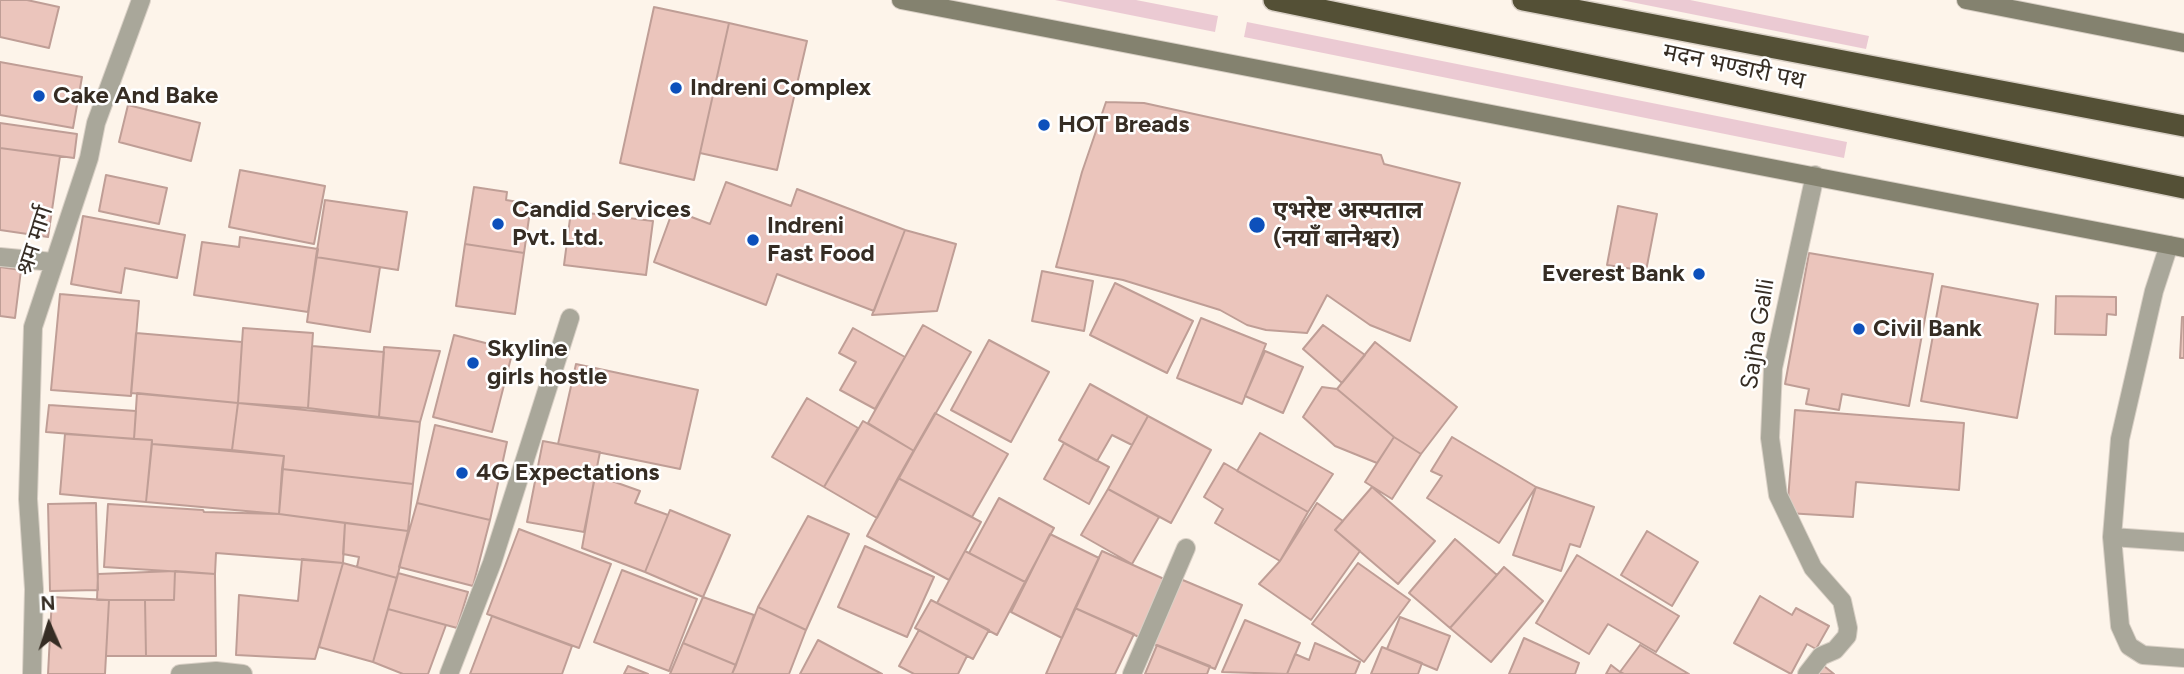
<!DOCTYPE html>
<html>
<head>
<meta charset="utf-8">
<style>
	body { margin:0 }
	#map { position:relative; width:2184px; height:674px; overflow:hidden; background:#fdf4ea; font-family:Figtree,sans-serif }
	canvas { display:block }
	.north { position:absolute; left:14px; top:590px; width:70px; height:70px; -webkit-text-stroke:5px #fff; paint-order:stroke; rotate:357deg; font-size:19px; font-weight:700; line-height:28px; text-align:center; color:#362d24 }
	.north::after { content:''; display:block; margin:auto; width:24px; height:32px; background:#362d24; clip-path:polygon(50% 0,100% 100%,50% 72%,0 100%) }
</style>
</head>
<body>
<div id="map">
<canvas width="2184" height="674"></canvas>
<div class="north">N</div>
</div>
<script>
const ctx = document.querySelector('canvas').getContext('2d');
ctx.lineJoin = 'round';
function fillPath(path, color) {
  ctx.fillStyle = color;
  ctx.fill(path, 'evenodd');
}
function poly(rows) {
  const path = new Path2D();
  for (const r of rows) {
    path.moveTo(r[0], r[1]);
    for (let i = 2; i < r.length; i += 2) path.lineTo(r[i], r[i + 1]);
  }
  return path;
}
function stroke(path, color, width, dash) {
  ctx.strokeStyle = color;
  ctx.lineWidth = width;
  ctx.lineCap = dash ? 'butt' : 'round';
  ctx.setLineDash(dash || []);
  ctx.stroke(path);
}
function write(font, color, halo, rows, align = 'center') {
  ctx.font = font + ' Figtree,"Noto Sans Devanagari",sans-serif';
  ctx.lineWidth = 5;
  ctx.setLineDash([]);
  ctx.textBaseline = 'middle';
  ctx.strokeStyle = halo;
  ctx.fillStyle = color;
  for (const [text, x, y, turn = 0] of rows) {
    ctx.save();
    ctx.translate(x, y);
    ctx.rotate((+turn || 0) * Math.PI / 180);
    ctx.textAlign = isNaN(turn) ? turn : align;
    if (halo) ctx.strokeText(text, 0, 0);
    ctx.fillText(text, 0, 0);
    ctx.restore();
  }
}
const green = poly([
	[1055,0,1136,0,1218,16,1215,32],
	[1621,0,1690,0,1869,36,1866,49],
	[1247,22,1847,142,1844,158,1244,37]
]);
const building = poly([
	[0,0,27,0,59,7,49,48,0,37,0,0],
	[654,7,729,23,694,180,620,163,654,7],
	[729,23,807,41,777,170,700,153,729,23],
	[0,62,82,77,73,128,0,115,0,62],
	[1106,102,1144,103,1381,155,1384,164,1460,183,1410,341,1370,325,1327,295,1307,333,1266,330,1247,325,1220,310,1123,280,1056,267,1082,172,1106,102],
	[128,105,200,123,191,161,119,142,128,105],
	[0,123,77,134,74,158,0,148,0,123],
	[0,148,60,156,48,237,0,230,0,148],
	[240,170,325,186,314,244,229,227,240,170],
	[106,175,167,188,159,224,99,211,106,175],
	[726,182,791,206,797,189,905,230,874,311,777,274,766,305,654,262,673,210,710,224,726,182],
	[474,187,507,192,506,200,531,204,524,253,465,244,474,187],
	[325,200,407,212,398,270,316,257,325,200],
	[1618,206,1657,214,1646,271,1607,265,1618,206],
	[571,211,653,221,646,275,564,265,571,211],
	[83,216,185,235,177,278,125,268,121,293,71,284,83,216],
	[905,230,956,244,937,311,872,315,905,230],
	[240,237,318,249,308,312,194,295,202,242,239,247,240,237],
	[465,244,524,253,515,314,456,306,465,244],
	[1809,253,1933,274,1909,406,1842,394,1839,410,1806,404,1809,389,1785,384,1809,253],
	[316,257,380,267,370,332,307,322,316,257],
	[0,267,21,270,15,318,0,316,0,267],
	[1042,271,1093,281,1084,331,1032,321,1042,271],
	[1115,283,1193,321,1167,373,1090,335,1115,283],
	[1942,286,2038,304,2017,418,1921,401,1942,286],
	[60,294,139,301,131,396,51,390,60,294],
	[2056,296,2116,297,2116,315,2107,314,2106,335,2055,334,2056,296],
	[2182,317,2184,317,2184,358,2180,358,2182,317],
	[1201,318,1266,344,1242,404,1177,378,1201,318],
	[923,325,971,352,914,451,868,423,923,325],
	[1323,325,1365,355,1342,383,1303,349,1323,325],
	[243,328,313,333,308,408,238,403,243,328],
	[853,328,905,357,875,409,840,390,856,362,839,353,853,328],
	[136,333,242,342,238,403,131,393,136,333],
	[454,335,513,350,492,432,433,417,454,335],
	[989,340,1049,372,1011,442,951,410,989,340],
	[1375,342,1457,407,1421,454,1394,437,1337,389,1375,342],
	[312,346,384,352,379,417,308,408,312,346],
	[384,347,440,351,420,422,379,417,384,347],
	[1265,351,1303,367,1283,413,1245,396,1265,351],
	[576,364,698,390,680,469,558,444,576,364],
	[1090,384,1148,416,1132,445,1112,435,1097,461,1059,440,1090,384],
	[1322,387,1337,389,1394,437,1377,463,1335,446,1303,417,1322,387],
	[137,393,238,403,232,450,152,444,152,440,134,439,137,393],
	[807,398,858,428,824,487,772,457,807,398],
	[238,403,420,422,413,484,282,469,284,456,232,450,238,403],
	[49,405,136,411,134,439,46,432,49,405],
	[1795,410,1964,423,1959,490,1856,482,1853,517,1787,513,1795,410],
	[935,413,1008,454,972,517,898,478,935,413],
	[1148,416,1211,450,1171,523,1108,489,1148,416],
	[863,421,914,451,877,518,824,487,863,421],
	[435,425,507,442,490,520,417,503,435,425],
	[1260,433,1333,474,1308,512,1237,471,1260,433],
	[65,434,152,440,146,502,60,494,65,434],
	[1394,437,1421,454,1392,499,1365,482,1394,437],
	[1452,437,1536,487,1499,543,1427,498,1442,476,1431,471,1452,437],
	[543,441,600,452,584,532,527,522,543,441],
	[1064,443,1109,467,1089,504,1044,479,1064,443],
	[152,444,284,456,279,514,146,502,152,444],
	[1224,463,1308,512,1280,561,1215,523,1223,509,1204,497,1224,463],
	[282,469,413,484,408,531,279,514,282,469],
	[595,475,640,491,635,503,668,515,645,572,582,548,595,475],
	[898,478,981,522,949,580,867,536,898,478],
	[1372,487,1435,541,1398,584,1335,530,1372,487],
	[1536,487,1594,507,1580,547,1570,544,1561,571,1513,555,1536,487],
	[1108,489,1159,517,1132,564,1081,535,1108,489],
	[999,498,1054,528,1025,582,969,553,999,498],
	[96,503,98,590,50,591,48,504,96,503],
	[417,503,490,520,473,586,399,567,417,503],
	[1317,503,1343,521,1335,530,1360,551,1311,620,1259,584,1280,561,1317,503],
	[108,504,203,510,204,512,279,514,345,523,343,563,216,553,215,574,104,567,108,504],
	[670,510,730,535,703,597,645,572,670,510],
	[808,516,849,534,806,630,758,607,808,516],
	[345,523,408,531,397,578,357,567,359,557,343,554,345,523],
	[519,529,611,564,579,648,487,614,519,529],
	[1647,531,1698,562,1672,606,1621,575,1647,531],
	[1050,534,1099,558,1062,638,1011,612,1050,534],
	[1455,539,1497,575,1450,628,1409,593,1455,539],
	[865,546,934,577,907,637,838,607,865,546],
	[965,551,1025,582,997,635,937,603,965,551],
	[1102,551,1164,579,1139,637,1075,608,1102,551],
	[1577,555,1679,616,1656,652,1608,624,1589,654,1536,623,1577,555],
	[302,559,343,563,315,659,236,655,239,595,298,601,302,559],
	[343,563,397,578,373,662,319,647,343,563],
	[1358,563,1410,600,1364,662,1312,624,1358,563],
	[1504,567,1543,601,1491,662,1450,628,1504,567],
	[622,570,697,599,669,671,594,642,622,570],
	[175,571,174,600,97,600,98,574,175,571],
	[175,571,215,574,216,656,146,656,145,600,174,600,175,571],
	[398,573,468,592,457,628,388,609,398,573],
	[1178,578,1242,605,1215,669,1151,643,1178,578],
	[1760,596,1792,615,1796,608,1829,626,1816,649,1807,644,1791,674,1734,643,1760,596],
	[52,597,109,600,105,674,48,674,52,597],
	[703,597,754,615,736,665,683,643,703,597],
	[109,600,145,600,146,656,106,656,109,600],
	[931,600,989,630,973,659,915,628,931,600],
	[758,607,806,630,789,674,732,674,758,607],
	[1075,608,1134,634,1115,674,1046,674,1075,608],
	[388,609,446,625,428,674,403,674,373,662,388,609],
	[492,616,572,646,562,674,470,674,492,616],
	[1400,617,1450,636,1437,670,1387,649,1400,617],
	[1245,620,1300,643,1287,674,1222,672,1245,620],
	[919,630,967,656,958,674,914,674,899,666,919,630],
	[1524,638,1579,663,1575,674,1509,674,1524,638],
	[818,640,882,674,800,674,818,640],
	[683,643,736,665,732,674,670,674,683,643],
	[1315,643,1360,662,1355,674,1287,674,1295,654,1309,660,1315,643],
	[1157,645,1210,666,1207,674,1145,674,1157,645],
	[1640,645,1689,674,1624,674,1620,672,1640,645],
	[1382,647,1422,663,1418,674,1371,674,1382,647],
	[1611,665,1620,672,1624,674,1606,674,1611,665],
	[628,666,648,674,624,674,628,666],
	[1824,666,1834,674,1817,674,1824,666]
]);
const lane = poly([
	[2169,245,2154,291,2120,439,2112,537,2120,626,2129,646,2143,655,2184,658],
	[2112,537,2184,542]
]);
const street = poly([
	[0,257,53,262],
	[32,674,34,589,28,499,33,327,89,158,96,123,141,0],
	[180,674,216,671,243,674],
	[449,674,492,563,570,318],
	[1132,674,1186,548],
	[1807,674,1821,656,1835,650,1847,636,1848,628,1842,601,1813,568,1778,495,1770,438,1773,368,1815,175]
]);
const secondary = poly([
	[901,0,2184,248],
	[1966,0,2184,43]
]);
const highway = poly([
	[1274,0,2184,188],
	[1523,0,2184,126]
]);
const markers = [
	[676,88,7,"#0d50bb"],
	[39,96,7,"#0d50bb"],
	[1044,125,7,"#0d50bb"],
	[498,224,7,"#0d50bb"],
	[1257,225,9,"#0d50bb"],
	[753,240,7,"#0d50bb"],
	[1699,274,7,"#0d50bb"],
	[1859,329,7,"#0d50bb"],
	[473,363,7,"#0d50bb"],
	[462,473,7,"#0d50bb"]
];
const streetNames = [
	["मदन भण्डारी पथ",1734,67,12],
	["श्रम मार्ग",35,241,-72],
	["Sajha Galli",1758,334,-81]
];
const poiNames = [
	["Indreni Complex",690,88],
	["Cake And Bake",53,96],
	["HOT Breads",1058,125],
	["Candid Services",512,210],
	["Pvt. Ltd.",512,238],
	["एभरेष्ट अस्पताल",1273,211],
	["(नयाँ बानेश्वर)",1273,239],
	["Indreni",767,226],
	["Fast Food",767,254],
	["Everest Bank",1685,274,"right"],
	["Civil Bank",1873,329],
	["Skyline",487,349],
	["girls hostle",487,377],
	["4G Expectations",476,473]
];
fillPath(green, '#ebcad3');
fillPath(building, '#ebc5bc');
stroke(building, '#bf9e96', 2);
stroke(lane, '#d9d0c6', 20);
stroke(street, '#d9d0c6', 20);
stroke(secondary, '#d9d0c6', 20);
stroke(highway, '#d9d0c6', 24);
stroke(lane, '#a9a79a', 18);
stroke(street, '#a9a79a', 18);
stroke(secondary, '#84826f', 18);
stroke(highway, '#545036', 21);
for (const [x, y, r, color] of markers) {
  const dot = new Path2D();
  dot.arc(x, y, r, 0, 2 * Math.PI);
  ctx.fillStyle = color;
  ctx.fill(dot);
  stroke(dot, '#fff', 2.5);
}
write('24px', '#362d24', '#fff', streetNames);
write('bold 24px', '#362d24', '#fff', poiNames, 'left');
</script>
</body>
</html>
